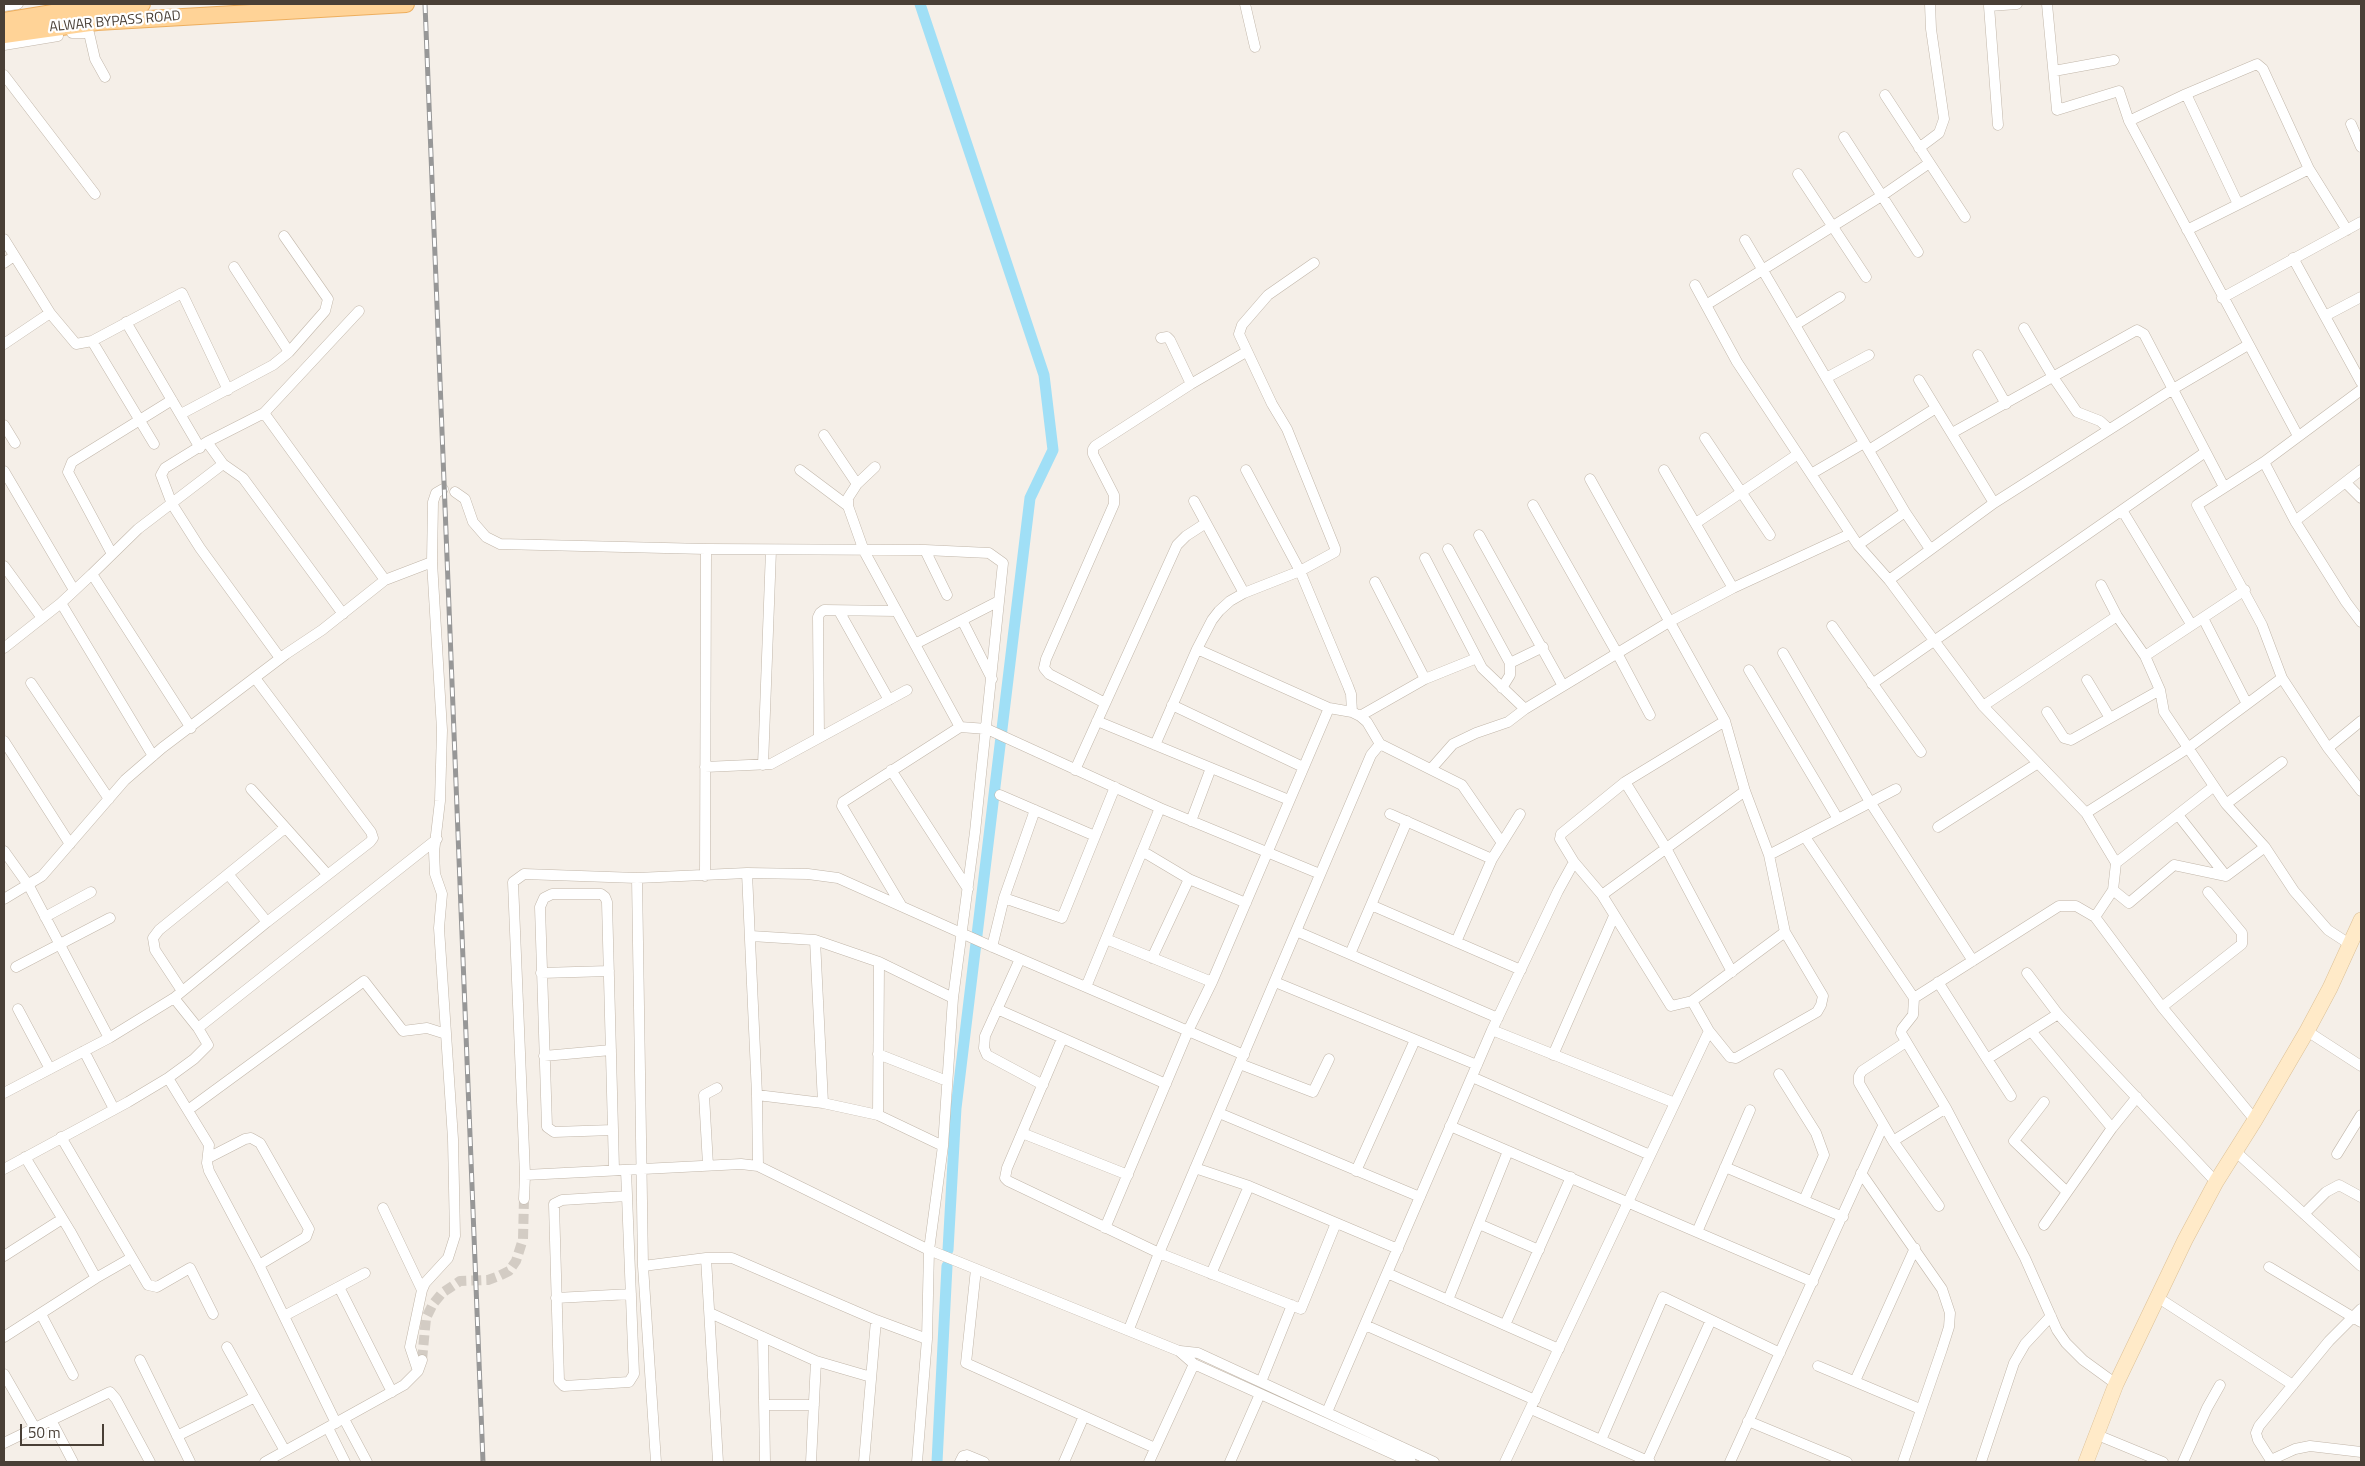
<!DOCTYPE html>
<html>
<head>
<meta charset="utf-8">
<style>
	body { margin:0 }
	#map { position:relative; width:2365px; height:1466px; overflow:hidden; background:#f5efe8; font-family:"Titillium Web",sans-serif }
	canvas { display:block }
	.frame { position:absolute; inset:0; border:5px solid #493f36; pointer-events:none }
	.scale { position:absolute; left:20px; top:1424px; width:84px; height:22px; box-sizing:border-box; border:2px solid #493f36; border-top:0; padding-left:6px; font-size:15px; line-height:18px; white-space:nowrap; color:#493f36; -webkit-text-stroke:4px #fff; paint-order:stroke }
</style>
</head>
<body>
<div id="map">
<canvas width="2365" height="1466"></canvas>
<div class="frame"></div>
<div class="scale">50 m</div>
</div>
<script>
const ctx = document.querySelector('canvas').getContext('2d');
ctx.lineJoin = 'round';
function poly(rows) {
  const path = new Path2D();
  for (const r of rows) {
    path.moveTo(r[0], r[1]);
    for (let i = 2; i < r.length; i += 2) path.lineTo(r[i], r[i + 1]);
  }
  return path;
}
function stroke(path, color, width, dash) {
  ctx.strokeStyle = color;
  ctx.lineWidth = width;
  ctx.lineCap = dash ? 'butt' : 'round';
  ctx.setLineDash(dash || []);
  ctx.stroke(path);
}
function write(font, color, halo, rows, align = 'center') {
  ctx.font = font + ' "Titillium Web",sans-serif';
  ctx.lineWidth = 4.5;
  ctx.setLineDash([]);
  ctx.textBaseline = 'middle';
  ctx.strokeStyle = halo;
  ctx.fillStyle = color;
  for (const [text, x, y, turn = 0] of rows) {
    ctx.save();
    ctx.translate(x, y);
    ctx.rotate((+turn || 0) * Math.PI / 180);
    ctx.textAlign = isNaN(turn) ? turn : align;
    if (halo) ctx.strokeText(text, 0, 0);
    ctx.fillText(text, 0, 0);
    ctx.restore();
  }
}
const canal = poly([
	[920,4,1044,375,1053,450,1030,498,956,1108,948,1250],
	[937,1462,947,1266]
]);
const streetTunnel = poly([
	[422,1360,426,1318,433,1304,442,1293,460,1281,488,1280,499,1276,509,1271,516,1261,523,1239,524,1199]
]);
const street = poly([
	[1245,4,1255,47],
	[2047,4,2057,110,2119,91,2129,121,2298,436],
	[4,6,18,4],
	[72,33,89,33,95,59,105,77],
	[4,45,58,36],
	[2054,71,2114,60],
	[4,75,95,194],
	[2186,94,2238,204],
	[1885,95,1965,217],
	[2129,121,2186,94,2257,64,2263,69,2309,169],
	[2351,124,2361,147],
	[1998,125,1989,6,2017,4],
	[1844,137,1918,252],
	[1919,148,1939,133,1944,119,1931,29,1930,4],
	[1798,174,1866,277],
	[2187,230,2309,169,2347,230],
	[4,239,50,313,76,344,92,341,182,293,228,390],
	[1745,240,1905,512,1858,545],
	[2293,258,2361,382],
	[4,263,14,256],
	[234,267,289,352],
	[1695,285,1737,362,1858,545,1889,580,1983,706,2086,813,2116,863,2113,890,2095,917,2162,1007,2255,1120],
	[2222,298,2361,222],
	[1706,305,1883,195,1928,164],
	[2325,316,2361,297],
	[126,322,200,448],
	[1795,325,1840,297],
	[2024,328,2053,377,2077,412,2100,421,2109,429],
	[1161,338,1167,337,1170,340,1191,384],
	[92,341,154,444],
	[4,344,50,313],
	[1978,355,2006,404],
	[1826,378,1869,355],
	[1919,380,1994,503],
	[2361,390,2264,462,2197,505,2262,625,2282,678,2328,748,2361,791],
	[264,413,385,580],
	[181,414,273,365,289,352,325,311,328,299,284,236],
	[4,425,15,443],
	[1952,433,2137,330,2144,334,2224,487],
	[824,435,857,484],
	[1705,438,1770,535],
	[1869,450,1936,408],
	[2264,462,2295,521,2346,602,2361,622],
	[223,464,243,478,343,614],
	[875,467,857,484,848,498,848,506,864,551,960,727,987,729,1160,808,1320,874],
	[800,470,848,506],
	[1246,470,1300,571,1348,686,1351,694,1352,712],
	[1664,470,1733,588],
	[4,471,74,590],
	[1811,474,1864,443],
	[1590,479,1725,721],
	[2346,483,2361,498],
	[455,492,465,499,473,522,486,537,500,544,706,549,925,550,989,553,1003,563,975,832,953,998,943,1146,929,1250,927,1339,917,1462],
	[1194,501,1244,593],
	[1533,505,1617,653,1650,715],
	[2122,510,2191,624],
	[1905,512,1930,549],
	[2295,521,2361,470],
	[1696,523,1798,454],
	[1479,535,1563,686],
	[1448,549,1510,663,1510,675,1502,688],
	[925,550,947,595],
	[112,554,68,472,72,462,172,400],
	[1425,558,1482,668,1525,709],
	[4,566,42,618],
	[92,574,61,603,153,756],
	[1889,580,1994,503,2173,389,2248,345],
	[1375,582,1425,679],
	[2101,585,2117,616],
	[839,611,889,700],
	[2203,618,2247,704],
	[962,620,992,679],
	[1832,626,1921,752],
	[915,644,999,601],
	[4,648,61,603],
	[1783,653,1870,802,1973,961],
	[2145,656,2160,690,2164,712,2226,804,2265,847,2294,891,2314,914,2328,930,2351,945],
	[280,658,200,548,172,504,161,475,165,468,207,442,264,413,359,311],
	[1510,663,1543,647],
	[1749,670,1838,819],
	[2087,680,2110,718],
	[31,683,109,799],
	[1872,684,2204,453],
	[1105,703,1049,674,1044,668,1046,659,1114,504,1114,495,1093,454,1093,449,1095,446,1191,384,1246,352],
	[1172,705,1303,767],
	[1983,706,2117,616,2145,656,2245,590],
	[1329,708,1352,712,1360,716,1367,722,1380,744],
	[2047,712,2064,738,2071,740,2160,690],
	[1360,716,1425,679,1477,658],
	[1097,721,1289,800],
	[191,728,92,574,138,529,223,464,207,442],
	[819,738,818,617,820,613,824,610,897,611],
	[4,741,70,844],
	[1155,745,1197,649,1212,620,1219,611,1230,601,1244,593,1300,571,1335,552,1335,548,1287,429,1272,404,1239,334,1242,325,1268,295,1314,263],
	[2328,748,2361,721],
	[763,765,771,550],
	[705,767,771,764,907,690],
	[1431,769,1453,744,1476,733,1508,722,1525,709,1669,622,1733,588,1850,534],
	[891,770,968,889],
	[1075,770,1177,545,1186,536,1206,523],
	[1625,782,1666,848,1732,972],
	[251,789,327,874],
	[1000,795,1095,836],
	[2226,804,2282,762],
	[2086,813,2188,748,2282,678],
	[1390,814,1492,859],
	[2178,815,2226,876,2265,847],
	[1191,821,1211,768],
	[1938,827,2038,763],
	[1805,837,1914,998,2059,906,2076,906,2095,917],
	[4,851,29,886,109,1038],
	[1142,851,1189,879],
	[1769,855,1896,789],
	[1574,862,1602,895],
	[2116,863,2213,787],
	[747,873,757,1095,758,1166],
	[228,874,267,922],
	[705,876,706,549],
	[637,878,643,1266,656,1462],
	[2113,890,2129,903,2174,865,2226,876],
	[1004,898,1062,918,1115,787],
	[4,899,42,876,125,780,162,748,286,654,322,630,385,580,432,562],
	[901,905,842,806,843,802,960,727],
	[1371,905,1521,970],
	[45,917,91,892],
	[1296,931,1498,1018],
	[1785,932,1823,996,1821,1005,1817,1012,1736,1058,1730,1057,1709,1031,1692,1001,1785,932],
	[751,936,815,940,879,962,953,998],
	[1106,939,1212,982,1329,708,1197,649],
	[815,940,823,1103],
	[1456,942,1492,859,1520,814],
	[992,947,1004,898,1035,810],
	[1350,954,1407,821],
	[1152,958,1189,879,1246,903],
	[1020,959,985,1036,984,1048,987,1055,1043,1085],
	[16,967,110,918],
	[541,973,609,971],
	[2027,973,2058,1014,2216,1182],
	[1275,982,1477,1065],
	[1938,982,1987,1059,2058,1014],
	[1086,987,1160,808],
	[182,991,155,950,153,938,159,930,285,828],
	[1914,998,1913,1015,1902,1029,1901,1033,1946,1108,2025,1258,2057,1330,2066,1343,2083,1360,2116,1384],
	[1692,1001,1671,1006,1602,895,1745,791],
	[2162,1007,2242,944,2242,933,2208,892],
	[18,1009,50,1069],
	[997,1009,1166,1084],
	[198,1028,437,839],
	[1492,1030,1675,1103],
	[2031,1031,2112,1128],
	[2307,1031,2361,1066],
	[1062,1039,1007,1168,1005,1178,1008,1181,1159,1253,1301,1309,1336,1223],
	[1906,1042,1862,1071,1859,1076,1859,1083,1893,1141,1939,1206],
	[84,1051,114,1109],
	[878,1054,947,1081],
	[1553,1055,1614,916],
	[544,1056,611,1050],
	[1987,1059,2011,1096],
	[1240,1064,1313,1092,1329,1059],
	[1779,1074,1816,1133,1824,1155,1804,1200],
	[1472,1077,1650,1155],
	[168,1078,209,1145,207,1163,209,1171,259,1265,336,1423],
	[4,1093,109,1038,174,998,267,922,370,842,373,838,371,832,255,678],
	[757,1095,823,1103,878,1115,943,1146],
	[2044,1102,2014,1141,2067,1192],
	[188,1110,364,981,403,1031,427,1028,446,1034],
	[1219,1113,1420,1197],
	[878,1115,879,962],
	[1450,1126,1813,1282],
	[613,1130,554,1132,547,1127,540,907,544,898,552,894,601,894,605,897,607,902,613,1130,614,1170],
	[1022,1133,1128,1175],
	[61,1137,148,1285,157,1287,190,1268,213,1314],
	[1893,1141,1946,1108],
	[2234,1150,2361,1266],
	[2337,1154,2361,1115],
	[208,1158,245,1139,251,1138,260,1143,309,1229,306,1237,259,1265],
	[708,1165,704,1095,717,1088],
	[1725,1167,1843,1217],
	[1195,1168,1249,1186],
	[4,1169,128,1102,168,1078,194,1059,208,1045,198,1028,174,998],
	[626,1170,634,1374,629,1382,564,1386,559,1381,554,1204,562,1200,627,1196],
	[1356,1171,1415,1040],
	[1861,1173,1942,1289,1950,1313,1949,1327,1942,1349,1903,1462],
	[525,1175,741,1164,758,1166,929,1250,1179,1351,1194,1364,1411,1462],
	[524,1199,525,1175,513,882,524,874,637,878,747,873,808,874,838,878,988,945,1244,1055],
	[383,1208,422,1290],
	[2304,1214,2326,1192,2339,1185,2361,1197],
	[1479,1224,1539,1250],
	[2044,1225,2112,1128,2137,1097],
	[1105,1228,1188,1031,1212,982],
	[1697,1232,1750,1110],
	[4,1256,62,1219],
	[706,1258,718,1462],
	[643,1266,706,1258,732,1258,876,1320,927,1339],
	[2269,1267,2361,1322],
	[976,1269,966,1363,1155,1448],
	[1387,1273,1559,1349],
	[1211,1274,1249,1186,1398,1249],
	[96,1278,131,1258],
	[339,1287,392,1392],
	[2157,1297,2293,1385],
	[556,1298,631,1294],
	[1448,1300,1508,1151],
	[710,1313,816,1361,871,1377],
	[41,1314,73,1375],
	[284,1316,365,1273],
	[1365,1325,1535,1400],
	[1505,1325,1571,1177],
	[1129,1329,1159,1253,1371,755,1380,744,1462,785,1502,843],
	[4,1337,96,1278,70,1231,25,1157],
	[763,1337,765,1462],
	[227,1347,285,1451],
	[1180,1351,1198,1353,1434,1462],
	[140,1360,190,1462],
	[1818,1366,1920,1409],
	[418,1371,410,1347,422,1290,425,1283,448,1258,455,1236,453,1139,439,928,442,894,435,874,434,852,440,801,442,730,432,562,433,502,436,493,443,489],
	[4,1374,35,1428,4,1443],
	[1855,1381,1915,1248],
	[1261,1382,1292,1305],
	[764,1405,814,1405],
	[1531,1409,1650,1462],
	[1327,1412,1492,1030,1558,891,1574,862,1560,839,1561,834,1625,782,1725,721,1745,791,1769,855,1785,932],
	[344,1419,367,1462],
	[51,1420,73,1462],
	[1748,1421,1847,1462],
	[35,1428,110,1392,116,1399,150,1462],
	[328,1428,345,1462],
	[2095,1434,2163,1462],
	[177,1436,255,1397],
	[1601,1440,1663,1297,1780,1353],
	[2271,1460,2295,1449,2310,1446,2361,1452],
	[1647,1461,1711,1320],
	[265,1462,404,1385,418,1371,422,1360],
	[811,1462,816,1361],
	[864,1462,876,1320],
	[960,1462,963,1456,967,1455,984,1462],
	[1064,1462,1084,1416],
	[1149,1462,1194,1364],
	[1230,1462,1260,1394],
	[1505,1462,1709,1031],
	[1730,1462,1883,1126],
	[1981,1462,2014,1363,2025,1344,2051,1316],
	[2183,1462,2207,1408,2220,1385],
	[2272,1462,2258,1440,2256,1433,2259,1426,2329,1341,2361,1309]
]);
const secondary = poly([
	[2086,1462,2116,1384,2185,1240,2216,1182,2255,1120,2307,1031,2330,988,2361,920]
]);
const primary = poly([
	[4,21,71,10,142,4],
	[4,35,97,22,406,4]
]);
const rail = poly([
	[425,4,483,1462]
]);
const streetNames = [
	["ALWAR BYPASS ROAD",115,22,-5]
];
stroke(canal, '#a0dff6', 11);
stroke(streetTunnel, '#d3ccc4', 10, [10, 5]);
stroke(street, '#c1b6a9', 11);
stroke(secondary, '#dcc096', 16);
stroke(primary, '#edae5e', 18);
stroke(street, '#fff', 10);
stroke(secondary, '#ffeac8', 15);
stroke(primary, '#ffd397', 16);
stroke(rail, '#979797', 5);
stroke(rail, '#fff', 3, [9]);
write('14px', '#493f36', '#fff', streetNames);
</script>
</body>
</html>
